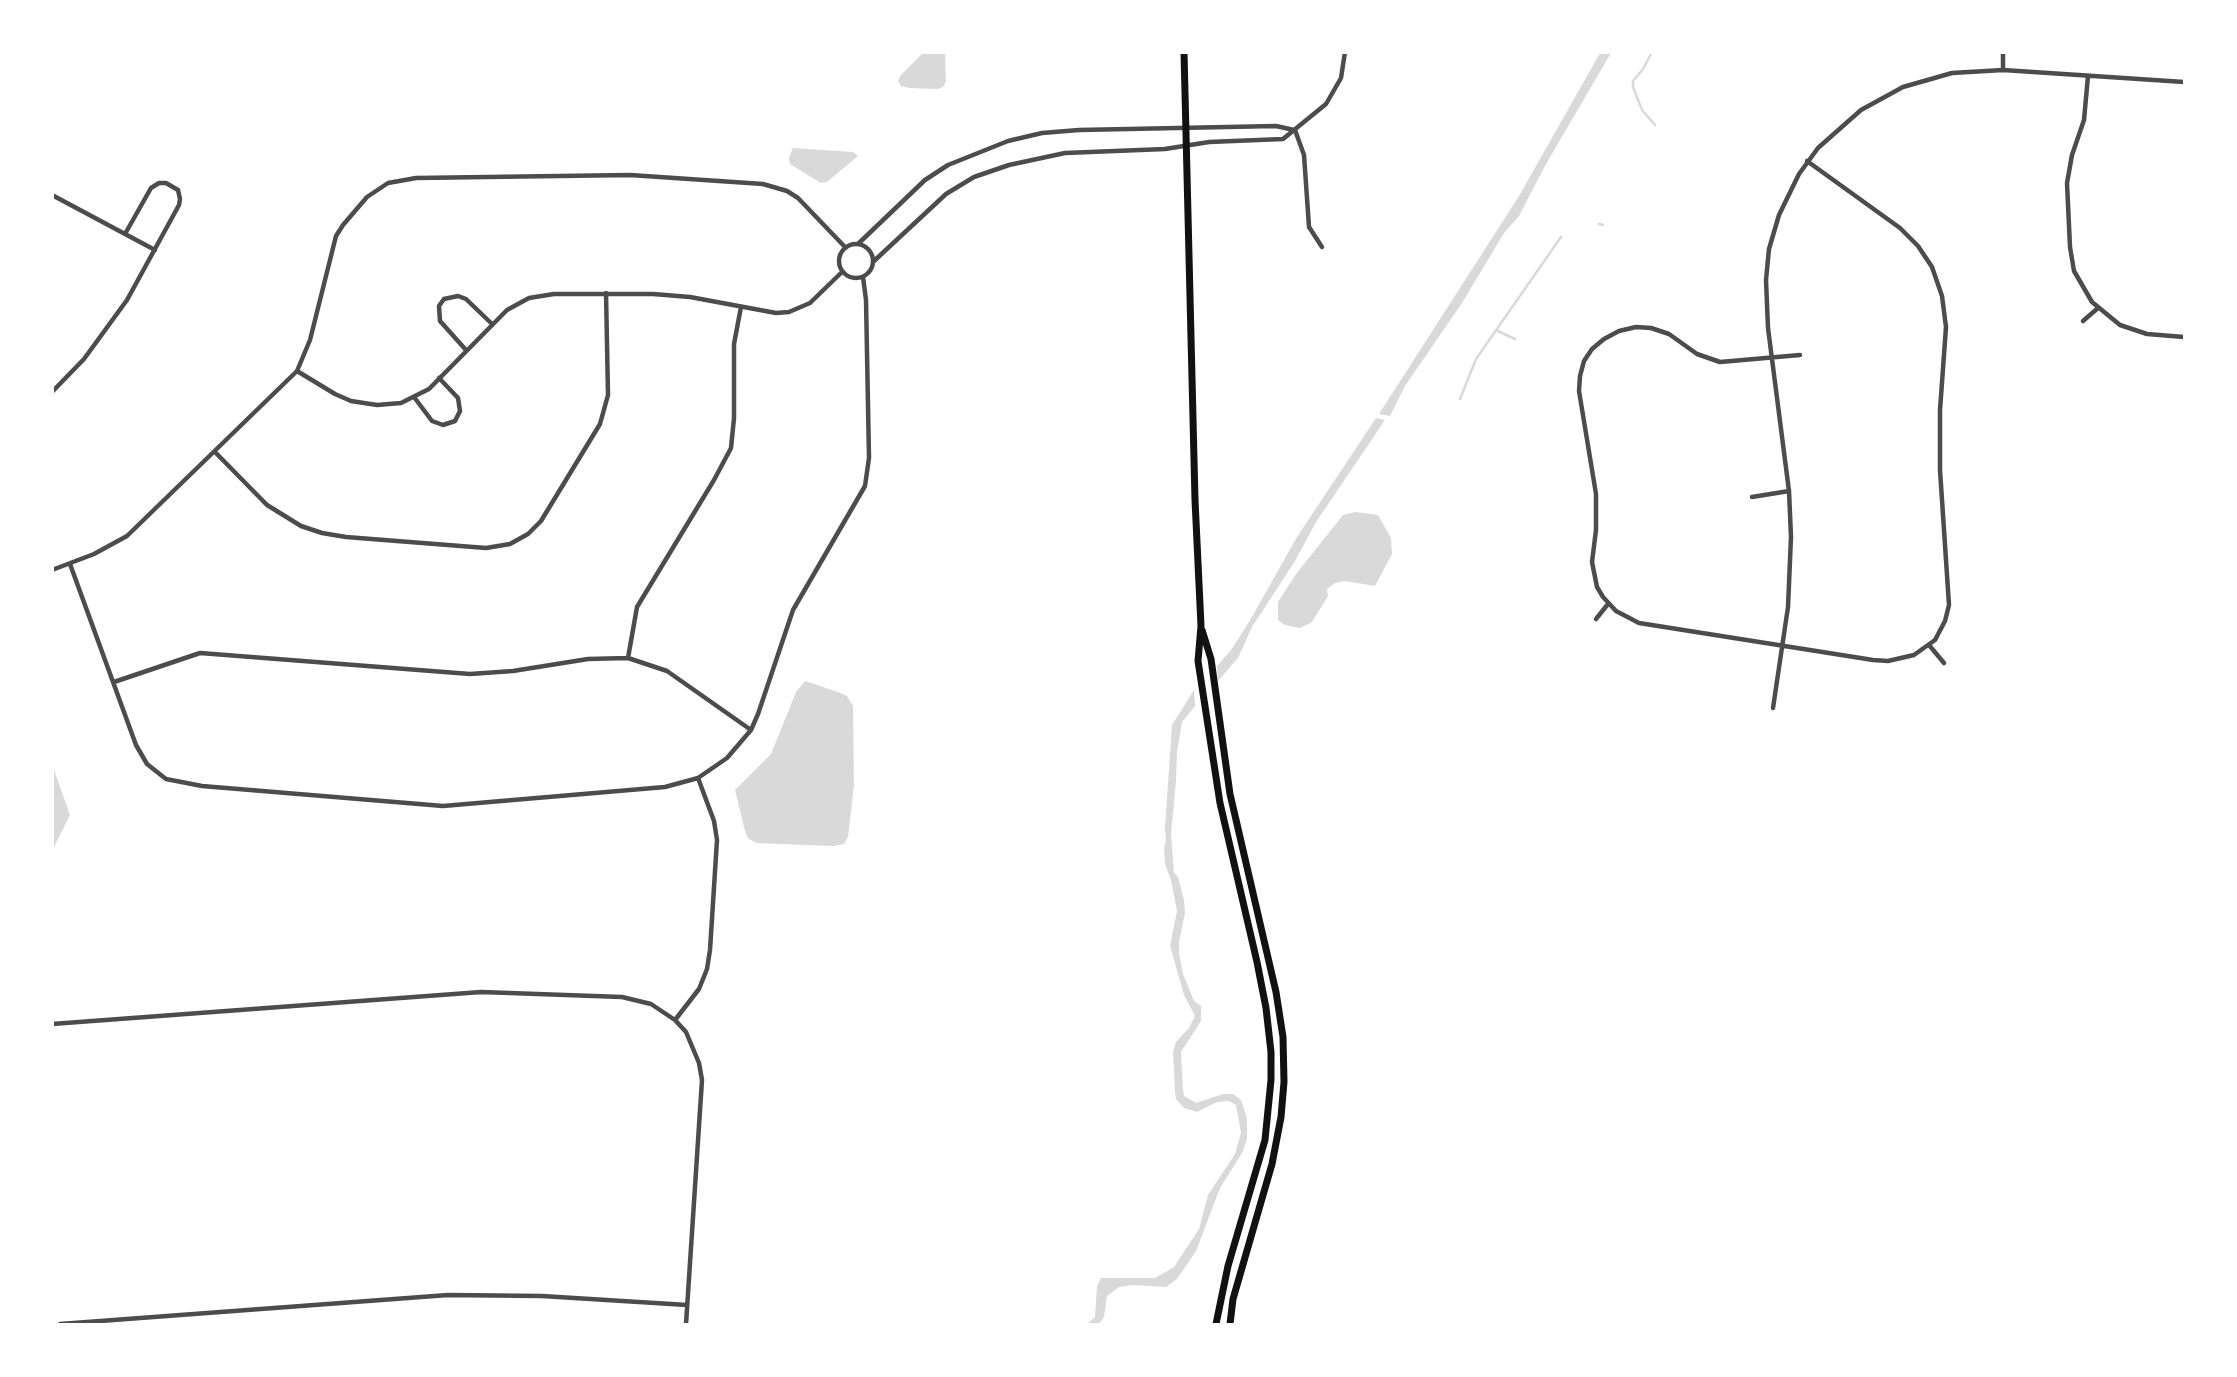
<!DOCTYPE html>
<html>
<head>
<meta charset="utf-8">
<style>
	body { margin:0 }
	#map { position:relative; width:2237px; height:1377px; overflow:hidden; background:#fff; font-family:"Varela Round",sans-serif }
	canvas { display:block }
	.frame { position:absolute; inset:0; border:54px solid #fff; pointer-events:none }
</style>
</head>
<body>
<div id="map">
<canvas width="2237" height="1377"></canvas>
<div class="frame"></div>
</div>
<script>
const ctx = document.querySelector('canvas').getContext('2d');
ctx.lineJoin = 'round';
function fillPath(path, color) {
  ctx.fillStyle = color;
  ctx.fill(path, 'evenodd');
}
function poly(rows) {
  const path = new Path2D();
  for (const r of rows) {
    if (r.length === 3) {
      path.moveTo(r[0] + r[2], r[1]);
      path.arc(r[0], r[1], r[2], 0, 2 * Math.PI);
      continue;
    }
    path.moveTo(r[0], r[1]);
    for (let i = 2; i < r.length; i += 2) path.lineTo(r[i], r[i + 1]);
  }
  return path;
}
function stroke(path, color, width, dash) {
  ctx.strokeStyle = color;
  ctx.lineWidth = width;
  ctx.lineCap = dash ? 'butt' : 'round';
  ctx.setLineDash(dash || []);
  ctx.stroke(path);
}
const water = poly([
	[923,53,945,53,946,81,944,86,938,89,909,88,901,86,898,81,900,76],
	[1600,53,1611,53,1546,164,1519,216,1504,233,1462,303,1405,386,1390,416,1379,414,1519,196],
	[793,148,853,152,858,156,827,182,821,183,790,164,789,158],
	[1376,418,1385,420,1316,522,1295,561,1252,627,1238,658,1218,681,1217,666,1231,650,1249,622,1297,537],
	[1355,512,1378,515,1391,538,1392,554,1375,586,1345,581,1335,583,1327,589,1328,596,1312,622,1300,628,1285,625,1278,620,1278,602,1296,574,1343,515],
	[805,681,838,692,847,696,853,706,854,785,848,837,844,844,833,846,756,843,748,838,745,831,735,790,771,754,796,692],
	[1194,690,1195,706,1182,722,1177,752,1176,781,1171,834,1174,873,1178,877,1184,900,1185,913,1179,942,1179,953,1183,974,1194,1001,1201,1006,1201,1021,1181,1052,1183,1090,1184,1096,1196,1103,1223,1094,1233,1094,1241,1100,1247,1118,1247,1139,1242,1153,1220,1188,1196,1251,1177,1279,1166,1287,1132,1285,1119,1287,1107,1296,1104,1317,1099,1324,1087,1324,1095,1317,1097,1286,1101,1278,1155,1278,1174,1267,1199,1229,1208,1195,1235,1154,1241,1133,1236,1105,1229,1101,1217,1102,1197,1112,1184,1108,1176,1099,1175,1091,1173,1052,1176,1042,1189,1028,1195,1016,1184,995,1170,946,1177,911,1171,880,1165,864,1164,848,1166,839,1165,828,1172,725],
	[53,767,70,815,53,849,52,849]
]);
const stream = poly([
	[1652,52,1643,69,1633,81,1633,87,1642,110,1655,125],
	[1599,224,1603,225],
	[1498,331,1515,339],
	[1460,399,1476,359,1561,237]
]);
const minor = poly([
	[2003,70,2003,52],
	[2088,76,2084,120,2072,155,2067,183,2070,247,2074,271,2092,302,2120,325,2147,334,2184,337],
	[1295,130,1304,155,1309,227,1322,247],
	[52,195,155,250],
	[859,243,925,180,948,165,1008,141,1042,133,1079,130,1276,126,1294,130],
	[856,261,17],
	[874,261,946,194,974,177,1009,165,1065,153,1165,149,1209,142,1283,139,1326,104,1341,78,1345,52],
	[2083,321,2098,308],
	[466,350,440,321,439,306,444,299,458,296,466,299,492,324],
	[1800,355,1720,362,1697,354,1669,334,1651,328,1636,327,1619,331,1604,339,1592,349,1584,361,1580,376,1579,391,1596,494,1596,530,1592,562,1597,587,1603,597,1616,611,1639,623,1873,660,1888,661,1914,655,1935,640,1945,621,1949,605,1940,470,1940,410,1946,327,1942,296,1932,267,1918,246,1900,228,1807,161],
	[297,371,335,394,351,401,377,405,401,403,429,389,507,310,529,298,554,294,653,294,690,297,776,313,789,312,810,303,842,272],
	[52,392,84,359,127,300,179,205,180,199,178,190,166,183,159,183,151,188,125,234],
	[414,397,432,421,443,425,455,421,460,411,458,398,439,378],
	[215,452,267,505,301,526,322,533,346,537,486,548,510,544,528,534,541,521,600,424,608,395,606,293],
	[1752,497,1789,491],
	[70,564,136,745,147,764,166,779,202,786,443,806,665,787,698,778,727,758,751,730,758,714,793,610,865,486,869,458,866,300,863,277],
	[52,570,94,554,127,536,297,371,310,340,336,236,343,225,367,197,388,183,416,178,630,175,763,184,787,191,798,198,845,247],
	[1596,619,1608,604],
	[1929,645,1944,663],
	[628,658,637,607,714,480,731,448,734,418,734,344,741,307],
	[114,682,200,653,470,674,513,671,588,659,628,658,667,671,751,730],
	[1773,708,1788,607,1791,537,1789,491,1768,328,1766,280,1769,249,1779,215,1799,174,1818,148,1861,110,1903,87,1952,73,2003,70,2184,82],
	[675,1020,699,989,707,969,710,950,717,840,714,821,698,778],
	[52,1024,481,992,622,997,651,1004,675,1020,686,1032,699,1063,702,1080,686,1324],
	[60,1324,448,1295,542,1296,687,1305]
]);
const secondary = poly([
	[1184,52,1195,500,1201,626,1198,661,1220,803,1257,962,1266,1008,1271,1052,1271,1080,1265,1140,1228,1266,1216,1324],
	[1202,630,1211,659,1230,794,1276,992,1283,1037,1284,1082,1281,1117,1272,1164,1233,1299,1230,1324]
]);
fillPath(water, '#d9d9d9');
stroke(stream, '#d9d9d9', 2.5);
stroke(minor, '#4c4c4c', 4.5);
stroke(secondary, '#111', 7);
</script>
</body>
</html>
